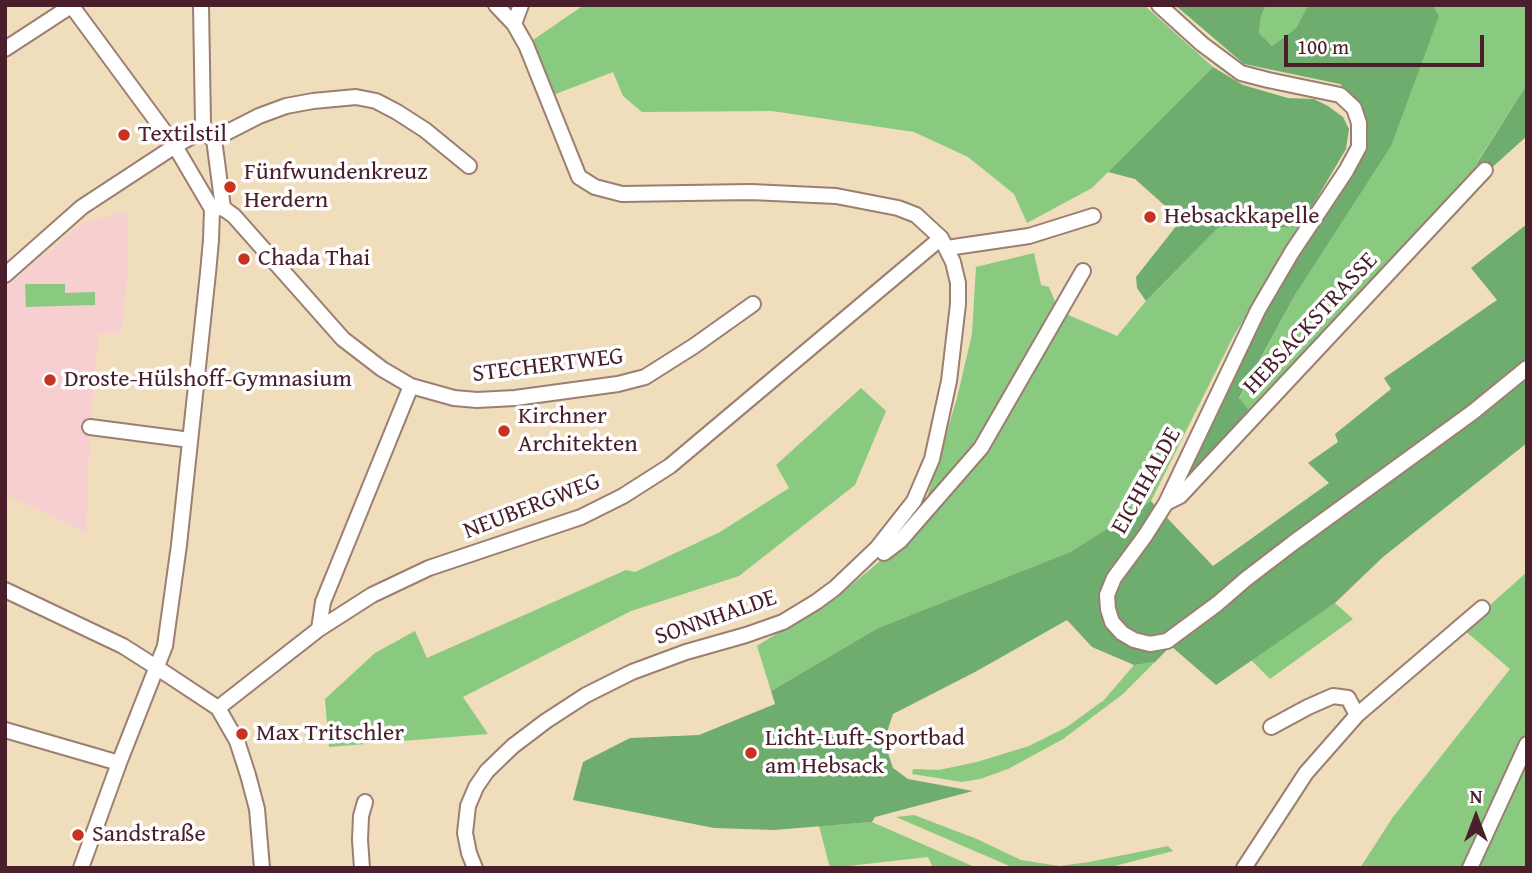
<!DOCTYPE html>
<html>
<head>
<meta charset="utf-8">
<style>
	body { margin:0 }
	#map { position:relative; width:1532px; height:873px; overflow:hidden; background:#efddbb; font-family:"Gentium Book Plus",serif }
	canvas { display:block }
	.frame { position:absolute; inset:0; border:7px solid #4a1f2b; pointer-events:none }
	.north { position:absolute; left:1441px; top:782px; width:70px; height:70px; -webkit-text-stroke:5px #fff; paint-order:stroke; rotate:0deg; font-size:19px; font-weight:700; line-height:28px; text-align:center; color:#4a1f2b }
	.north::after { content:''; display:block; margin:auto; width:24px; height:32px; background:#4a1f2b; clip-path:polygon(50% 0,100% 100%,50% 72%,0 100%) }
	.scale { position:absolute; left:1284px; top:35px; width:200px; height:32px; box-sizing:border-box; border:4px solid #4a1f2b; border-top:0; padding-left:9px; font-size:21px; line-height:24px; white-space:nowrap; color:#4a1f2b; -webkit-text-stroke:5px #fff; paint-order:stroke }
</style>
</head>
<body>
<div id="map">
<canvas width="1532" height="873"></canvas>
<div class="frame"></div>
<div class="north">N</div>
<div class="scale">100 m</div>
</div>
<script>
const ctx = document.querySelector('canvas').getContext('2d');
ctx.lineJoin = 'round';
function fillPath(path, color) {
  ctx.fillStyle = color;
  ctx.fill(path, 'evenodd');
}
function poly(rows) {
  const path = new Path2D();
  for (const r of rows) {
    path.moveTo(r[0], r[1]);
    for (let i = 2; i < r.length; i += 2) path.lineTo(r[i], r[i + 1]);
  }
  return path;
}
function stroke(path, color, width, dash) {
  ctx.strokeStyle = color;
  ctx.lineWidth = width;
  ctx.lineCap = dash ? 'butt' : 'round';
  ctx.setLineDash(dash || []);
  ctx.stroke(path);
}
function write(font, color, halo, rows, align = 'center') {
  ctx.font = font + ' "Gentium Book Plus",serif';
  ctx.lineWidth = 7;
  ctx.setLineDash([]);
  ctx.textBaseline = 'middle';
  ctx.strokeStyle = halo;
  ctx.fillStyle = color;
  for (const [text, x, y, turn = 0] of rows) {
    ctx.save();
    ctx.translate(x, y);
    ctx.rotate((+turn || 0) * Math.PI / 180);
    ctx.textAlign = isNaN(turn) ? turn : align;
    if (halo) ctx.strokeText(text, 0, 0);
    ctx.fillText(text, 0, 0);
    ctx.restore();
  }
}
const built = poly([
	[127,212,128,268,121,333,99,333,90,427,86,533,5,494,5,288,82,223]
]);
const green = poly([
	[584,5,1144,5,1213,67,1092,188,1027,223,1014,194,968,157,914,132,772,111,642,112,623,96,613,72,553,95,530,42],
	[1266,5,1308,5,1296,28,1272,46,1259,34,1261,16],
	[1433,5,1527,5,1527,84,1477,162,1481,166,1252,414,1239,399,1296,293,1439,16],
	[1219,227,1300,227,1233,337,1151,501,1070,552,878,628,771,691,757,646,844,591,885,557,926,501,957,398,972,334,976,267,1034,253,1041,285,1049,287,1059,311,1117,336,1146,301],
	[25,284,65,284,65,293,95,292,95,305,26,307],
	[861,388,886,411,855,485,739,576,631,611,463,697,488,734,329,747,325,699,375,653,415,631,427,658,626,570,635,572,720,532,789,488,776,465],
	[1527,572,1527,868,1360,868,1393,817,1510,669,1463,629],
	[1335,603,1353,619,1270,679,1251,660],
	[1155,662,1123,694,1063,739,1008,769,980,779,962,782,912,774,913,769,939,770,977,762,1029,746,1067,727,1104,700,1134,665],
	[914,815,977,839,1021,860,1059,866,1089,862,1168,846,1173,851,1107,868,1014,868,896,817],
	[872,822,977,868,933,868,928,857,830,868,819,826]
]);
const forest = poly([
	[1175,5,1266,5,1261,16,1259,33,1272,46,1296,28,1308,5,1433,5,1439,16,1391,146,1296,293,1239,398,1252,414,1180,488,1268,307,1366,149,1365,115,1357,101,1340,84,1244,64],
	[1213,67,1243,85,1288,98,1314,99,1328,106,1343,117,1349,129,1346,149,1300,227,1219,227,1146,301,1137,288,1136,277,1181,220,1135,179,1108,172],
	[1527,84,1527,136,1487,172,1477,163],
	[1527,224,1527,443,1383,557,1335,603,1216,685,1171,646,1155,662,1134,665,1092,647,1067,620,975,672,893,714,884,741,893,768,908,779,973,791,875,817,872,822,774,830,714,828,573,800,583,762,630,738,699,735,775,704,771,691,878,628,1070,552,1151,501,1213,566,1329,483,1308,463,1338,442,1335,434,1391,389,1384,378,1497,300,1471,268]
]);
const minor = poly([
	[71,5,175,146,212,209,211,240,208,273,179,545,165,646,119,763,81,868],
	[1159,5,1202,44,1241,73,1268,80,1340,95,1354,108,1359,123,1359,147,1346,171,1292,252,1258,310,1166,503,1145,536,1114,578,1107,595,1108,609,1112,622,1122,633,1134,640,1150,644,1167,641,1217,604,1246,579,1293,543,1473,412,1527,368],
	[514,24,521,5],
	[5,49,71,6],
	[200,132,214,139,259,116,286,106,313,101,356,97,376,101,397,112,425,130,469,166],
	[214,139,223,208],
	[212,209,223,208,234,216,343,339,382,369,411,386,454,398,477,400,515,398,618,384,645,377,694,346,753,304],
	[947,248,1029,236,1093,216],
	[5,275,82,207,175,146,200,132,203,124,201,5],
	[90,427,190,440],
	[1166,503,1180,496,1485,170],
	[884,553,900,541,981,448,1083,271],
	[5,590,123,646,156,667,218,708,237,741,248,775,257,809,262,868],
	[319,629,323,602,411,386],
	[218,708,319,629,372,595,429,568,581,517,623,496,670,466,941,238],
	[1271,727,1308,707,1333,696,1348,698,1357,715],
	[5,730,119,763],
	[362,868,360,840,361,816,365,802],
	[475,868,469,853,465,833,468,806,476,787,487,771,513,746,546,721,586,695,632,672,686,652,746,635,783,622,816,602,835,588,877,548,914,501,932,459,949,381,958,304,958,283,953,262,941,238,916,215,898,208,836,196,751,192,622,194,595,187,579,177,526,45,514,24,496,5],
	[1244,868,1306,773,1357,715,1482,608],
	[1470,868,1527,744]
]);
const markers = [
	[124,135,7,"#c8321e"],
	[230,187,7,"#c8321e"],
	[1150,217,7,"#c8321e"],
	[244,259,7,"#c8321e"],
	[50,380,7,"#c8321e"],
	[504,431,7,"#c8321e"],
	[242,734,7,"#c8321e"],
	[751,753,7,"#c8321e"],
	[78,835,7,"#c8321e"]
];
const poiNames = [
	["Textilstil",138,135],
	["Fünfwundenkreuz",244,173],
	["Herdern",244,201],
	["Hebsackkapelle",1164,217],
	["Chada Thai",258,259],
	["Droste-Hülshoff-Gymnasium",64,380],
	["Kirchner",518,417],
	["Architekten",518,445],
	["Max Tritschler",256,734],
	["Licht-Luft-Sportbad",765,739],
	["am Hebsack",765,767],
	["Sandstraße",92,835]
];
const streetNames = [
	["HEBSACKSTRASSE",1311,324,-47],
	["STECHERTWEG",548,366,-7],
	["EICHHALDE",1147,481,-61],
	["NEUBERGWEG",532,507,-21],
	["SONNHALDE",716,618,-19]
];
fillPath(built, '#f7cfd1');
fillPath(green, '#8ac980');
fillPath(forest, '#6fad6e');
stroke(minor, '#9c7e73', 18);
stroke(minor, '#fff', 14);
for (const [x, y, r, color] of markers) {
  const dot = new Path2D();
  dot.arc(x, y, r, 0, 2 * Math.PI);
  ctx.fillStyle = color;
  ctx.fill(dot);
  stroke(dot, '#fff', 2.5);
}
write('24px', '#4a1f2b', '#fff', poiNames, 'left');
write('24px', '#4a1f2b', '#fff', streetNames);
</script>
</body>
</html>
